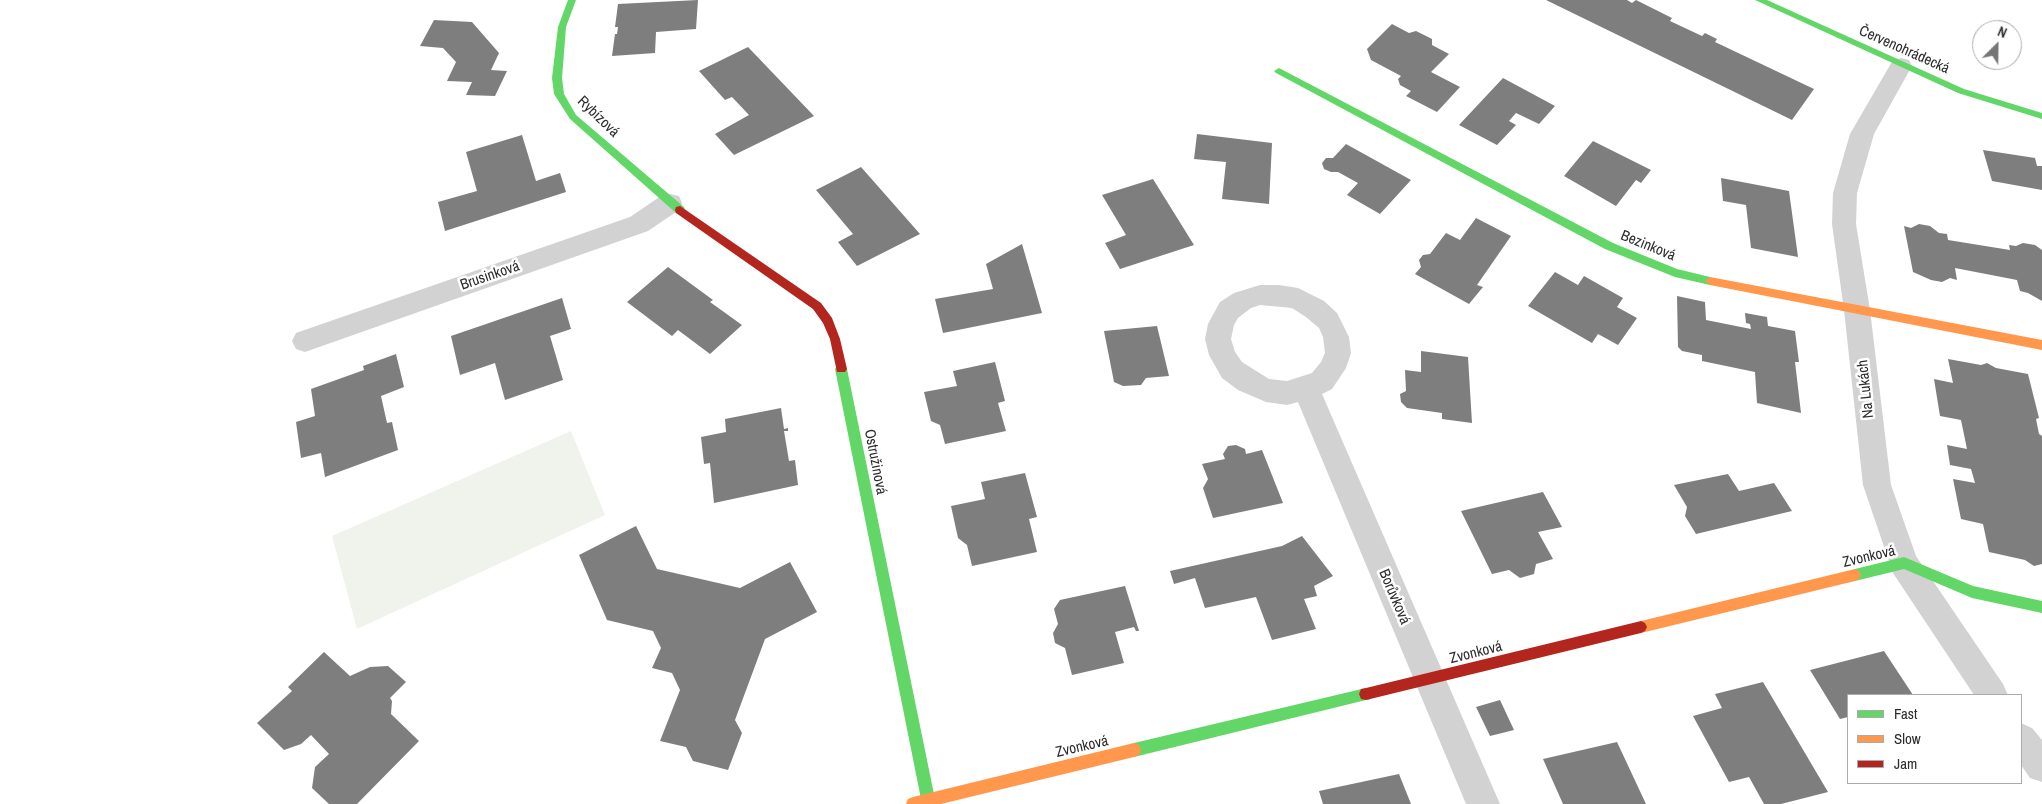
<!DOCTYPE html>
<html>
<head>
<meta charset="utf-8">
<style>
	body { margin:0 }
	#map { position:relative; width:2042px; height:804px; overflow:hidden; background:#fff; font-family:"Archivo Narrow",sans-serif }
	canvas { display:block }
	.legend { position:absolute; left:1847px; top:694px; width:175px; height:90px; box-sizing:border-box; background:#fff; border:1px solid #ababab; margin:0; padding:6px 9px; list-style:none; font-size:15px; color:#2d2d2d }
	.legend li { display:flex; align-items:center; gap:10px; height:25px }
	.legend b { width:25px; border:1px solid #ababab }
	.north { position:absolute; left:1972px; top:20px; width:50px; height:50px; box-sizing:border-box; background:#fff; border:1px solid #ababab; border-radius:50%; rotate:23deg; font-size:14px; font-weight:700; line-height:20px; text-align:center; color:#2d2d2d }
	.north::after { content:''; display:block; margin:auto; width:18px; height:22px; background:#767676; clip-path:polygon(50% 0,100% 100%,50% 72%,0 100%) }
</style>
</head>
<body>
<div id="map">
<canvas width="2042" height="804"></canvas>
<ul class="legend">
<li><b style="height:6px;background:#63d668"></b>Fast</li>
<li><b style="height:6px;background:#ff974d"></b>Slow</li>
<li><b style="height:6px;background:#b3261e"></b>Jam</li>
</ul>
<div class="north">N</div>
</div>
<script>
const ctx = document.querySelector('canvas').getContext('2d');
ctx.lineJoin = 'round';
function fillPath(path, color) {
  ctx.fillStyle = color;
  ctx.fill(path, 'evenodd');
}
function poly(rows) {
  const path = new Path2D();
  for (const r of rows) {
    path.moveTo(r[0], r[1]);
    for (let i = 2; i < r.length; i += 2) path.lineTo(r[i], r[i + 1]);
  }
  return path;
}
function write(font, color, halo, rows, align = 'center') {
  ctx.font = font + ' "Archivo Narrow",sans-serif';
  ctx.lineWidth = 5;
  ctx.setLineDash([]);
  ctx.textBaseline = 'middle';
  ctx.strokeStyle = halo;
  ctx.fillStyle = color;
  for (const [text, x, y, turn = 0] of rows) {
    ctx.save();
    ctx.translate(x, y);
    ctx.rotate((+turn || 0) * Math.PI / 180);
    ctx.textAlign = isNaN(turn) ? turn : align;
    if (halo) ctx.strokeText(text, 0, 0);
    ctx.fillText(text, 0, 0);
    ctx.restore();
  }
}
const green = poly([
	[571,431,605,515,357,629,332,536]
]);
const building = poly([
	[698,0,696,29,656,32,655,53,612,56,615,34,617,34,618,27,615,27,618,4],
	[1546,0,1627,0,1632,3,1636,0,1672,18,1670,21,1702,36,1705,33,1717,39,1715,42,1814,89,1792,120],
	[434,20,472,22,499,53,491,70,507,71,495,96,466,95,472,82,447,81,456,62,443,48,420,46],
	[1392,24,1409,33,1416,31,1432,39,1432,45,1449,54,1431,72,1460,87,1437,112,1406,96,1411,91,1400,85,1398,79,1401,76,1371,60,1367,49],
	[748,47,814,116,734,155,715,134,749,115,732,97,725,100,699,71],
	[1503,78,1555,106,1539,124,1516,113,1509,121,1516,125,1497,145,1459,125],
	[1197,134,1272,143,1269,204,1222,199,1226,162,1194,159],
	[522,135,536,181,560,173,566,192,445,231,438,202,477,191,466,152],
	[1593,141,1651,170,1641,183,1636,180,1616,206,1564,176],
	[1346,144,1411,180,1380,214,1347,195,1358,183,1338,172,1331,172,1324,169,1322,163,1326,158,1333,158],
	[1983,150,2035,158,2037,166,2042,166,2042,190,1992,181],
	[861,167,920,234,857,266,838,242,853,234,816,190],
	[1721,178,1789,191,1798,257,1751,248,1746,205,1723,201],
	[1153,179,1194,245,1120,269,1105,243,1126,235,1102,195],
	[1476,218,1511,236,1477,285,1483,287,1469,304,1415,274,1421,267,1419,260,1423,255,1430,254,1446,233,1460,240],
	[1919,224,1930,226,1939,233,1947,234,1948,240,2010,250,2009,245,2016,246,2023,243,2035,245,2042,250,2042,301,2028,293,2020,291,2017,280,1955,268,1957,280,1950,278,1942,282,1931,280,1913,272,1904,226,1911,228],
	[1022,244,1042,313,943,333,935,299,993,289,986,264],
	[668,267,713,300,710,302,742,325,710,354,678,330,672,336,627,302],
	[1555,272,1578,285,1584,276,1623,298,1617,307,1637,318,1618,345,1598,334,1592,343,1528,306],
	[1677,296,1705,302,1706,320,1751,329,1750,324,1746,323,1745,313,1767,317,1768,326,1795,331,1799,362,1795,362,1801,413,1757,403,1755,372,1702,361,1702,355,1682,351,1678,347],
	[562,298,571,329,550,336,563,380,505,400,495,363,460,375,451,336],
	[1157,326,1169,376,1146,378,1141,385,1123,386,1114,382,1104,331],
	[1421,351,1468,357,1472,423,1442,419,1442,413,1407,408,1401,402,1400,394,1406,391,1405,370,1421,372],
	[396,354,404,387,381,396,387,423,392,422,398,450,325,477,321,453,301,458,296,422,315,416,311,389,364,370,363,366],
	[1948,359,1981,365,1987,363,1996,368,2028,374,2039,418,2036,419,2039,434,2042,436,2042,564,2034,566,2025,560,1989,552,1983,524,1961,519,1953,479,1975,483,1971,469,1950,465,1947,445,1967,449,1961,420,1940,416,1934,379,1953,383],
	[995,362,1005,401,998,403,1006,431,945,444,940,425,931,421,924,392,957,386,953,371],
	[781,408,784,429,788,428,788,431,784,431,789,461,795,460,798,485,714,503,710,463,704,464,701,437,726,432,725,419],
	[1236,445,1245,449,1246,454,1262,450,1283,503,1213,518,1203,488,1208,479,1202,464,1225,459,1223,454,1228,446],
	[1025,473,1037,517,1029,519,1037,552,972,566,967,545,958,538,951,506,985,499,981,482],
	[1728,474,1739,491,1774,483,1792,511,1696,534,1685,516,1687,507,1674,485],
	[1543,492,1562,527,1538,532,1553,559,1536,564,1534,574,1520,578,1509,570,1492,574,1461,511],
	[636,526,657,569,740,588,790,562,817,612,765,639,735,720,742,733,728,770,693,761,686,747,660,741,680,690,672,673,652,668,661,648,653,631,607,620,579,555],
	[1302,536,1333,576,1314,586,1317,596,1304,599,1316,629,1272,640,1256,597,1205,608,1195,578,1174,584,1170,571,1282,546],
	[1125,586,1139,631,1136,631,1134,627,1115,632,1124,663,1072,675,1065,648,1055,643,1053,633,1058,624,1054,609,1060,600],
	[1884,651,1913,695,1848,695,1848,717,1840,719,1810,670],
	[324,652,350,676,370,667,388,666,406,682,390,698,392,701,391,714,419,741,357,804,329,804,312,788,315,767,329,754,311,735,301,744,284,750,257,723,292,691,288,687],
	[1763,682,1828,792,1781,804,1764,804,1749,777,1729,782,1693,716,1722,708,1715,694],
	[1500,700,1514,730,1490,736,1476,707],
	[1617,742,1646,804,1563,804,1543,759],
	[1399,774,1411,804,1323,804,1319,791]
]);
const street = poly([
	[1901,58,1909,60,1912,66,1874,134,1857,193,1856,224,1870,310,1891,485,1916,556,2003,684,2008,695,1974,695,1893,573,1863,485,1844,310,1832,224,1833,193,1850,134,1893,60,1901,58],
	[670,194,679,196,682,203,679,210,648,231,305,352,296,349,292,341,296,333,630,217,661,196,670,194],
	[1260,285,1279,285,1298,288,1324,301,1337,313,1349,337,1351,353,1346,368,1332,389,1322,394,1500,804,1466,804,1298,402,1287,405,1266,402,1238,390,1222,378,1209,355,1205,339,1208,324,1220,302,1234,293,1260,285],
	[1260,305,1292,308,1306,317,1319,328,1323,337,1325,353,1321,362,1312,373,1287,381,1269,379,1242,362,1235,352,1231,339,1234,325,1238,318,1251,308,1260,305],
	[2021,723,2032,728,2042,740,2042,782,2030,778,2021,765,2021,723]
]);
const fast = poly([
	[568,0,576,0,566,27,562,78,564,94,576,115,684,207,685,210,684,213,676,213,570,119,554,94,552,78,558,27,568,0],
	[1755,0,1767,0,1964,89,2042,113,2042,119,1958,93,1755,0],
	[1279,68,1613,243,1677,269,1710,277,1715,281,1710,285,1675,277,1605,249,1276,73,1274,71,1279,68],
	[841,364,845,366,847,369,936,804,922,804,835,369,837,366,841,364],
	[1904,557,1973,586,2042,601,2042,613,1972,598,1904,569,1855,581,1851,579,1849,575,1851,571,1855,569,1904,557],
	[1366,688,1371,689,1373,694,1371,699,1366,700,1134,757,1129,755,1127,750,1129,745,1134,743,1366,688]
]);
const slow = poly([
	[1710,277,2042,340,2042,350,1710,285,1705,281,1710,277],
	[1855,569,1859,571,1861,575,1859,579,1855,581,1641,633,1637,631,1635,627,1637,623,1641,621,1855,569],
	[1134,743,1139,745,1141,750,1139,755,1134,757,941,804,906,804,908,799,913,797,1134,743]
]);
const jam = poly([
	[680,206,821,303,832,318,840,339,847,369,845,372,837,372,830,339,823,323,813,309,676,213,675,210,676,207,680,206],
	[1641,621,1645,623,1647,627,1645,631,1641,633,1366,700,1361,699,1359,694,1361,689,1366,688,1641,621]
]);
const streetNames = [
	["Červenohrádecká",1904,50,24],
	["Rybízová",598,117,44],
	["Bezinková",1648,246,22],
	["Brusinková",490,276,-19],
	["Na Lukách",1866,389,-96],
	["Ostružinová",875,462,79],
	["Zvonková",1869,557,-13],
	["Borůvková",1394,597,67],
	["Zvonková",1476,653,-14],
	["Zvonková",1082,747,-13]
];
fillPath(green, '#f0f3ec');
fillPath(building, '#7e7e7e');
fillPath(street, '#d2d2d2');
fillPath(fast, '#63d668');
fillPath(slow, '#ff974d');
fillPath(jam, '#b3261e');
write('15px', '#2d2d2d', '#fff', streetNames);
</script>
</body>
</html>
